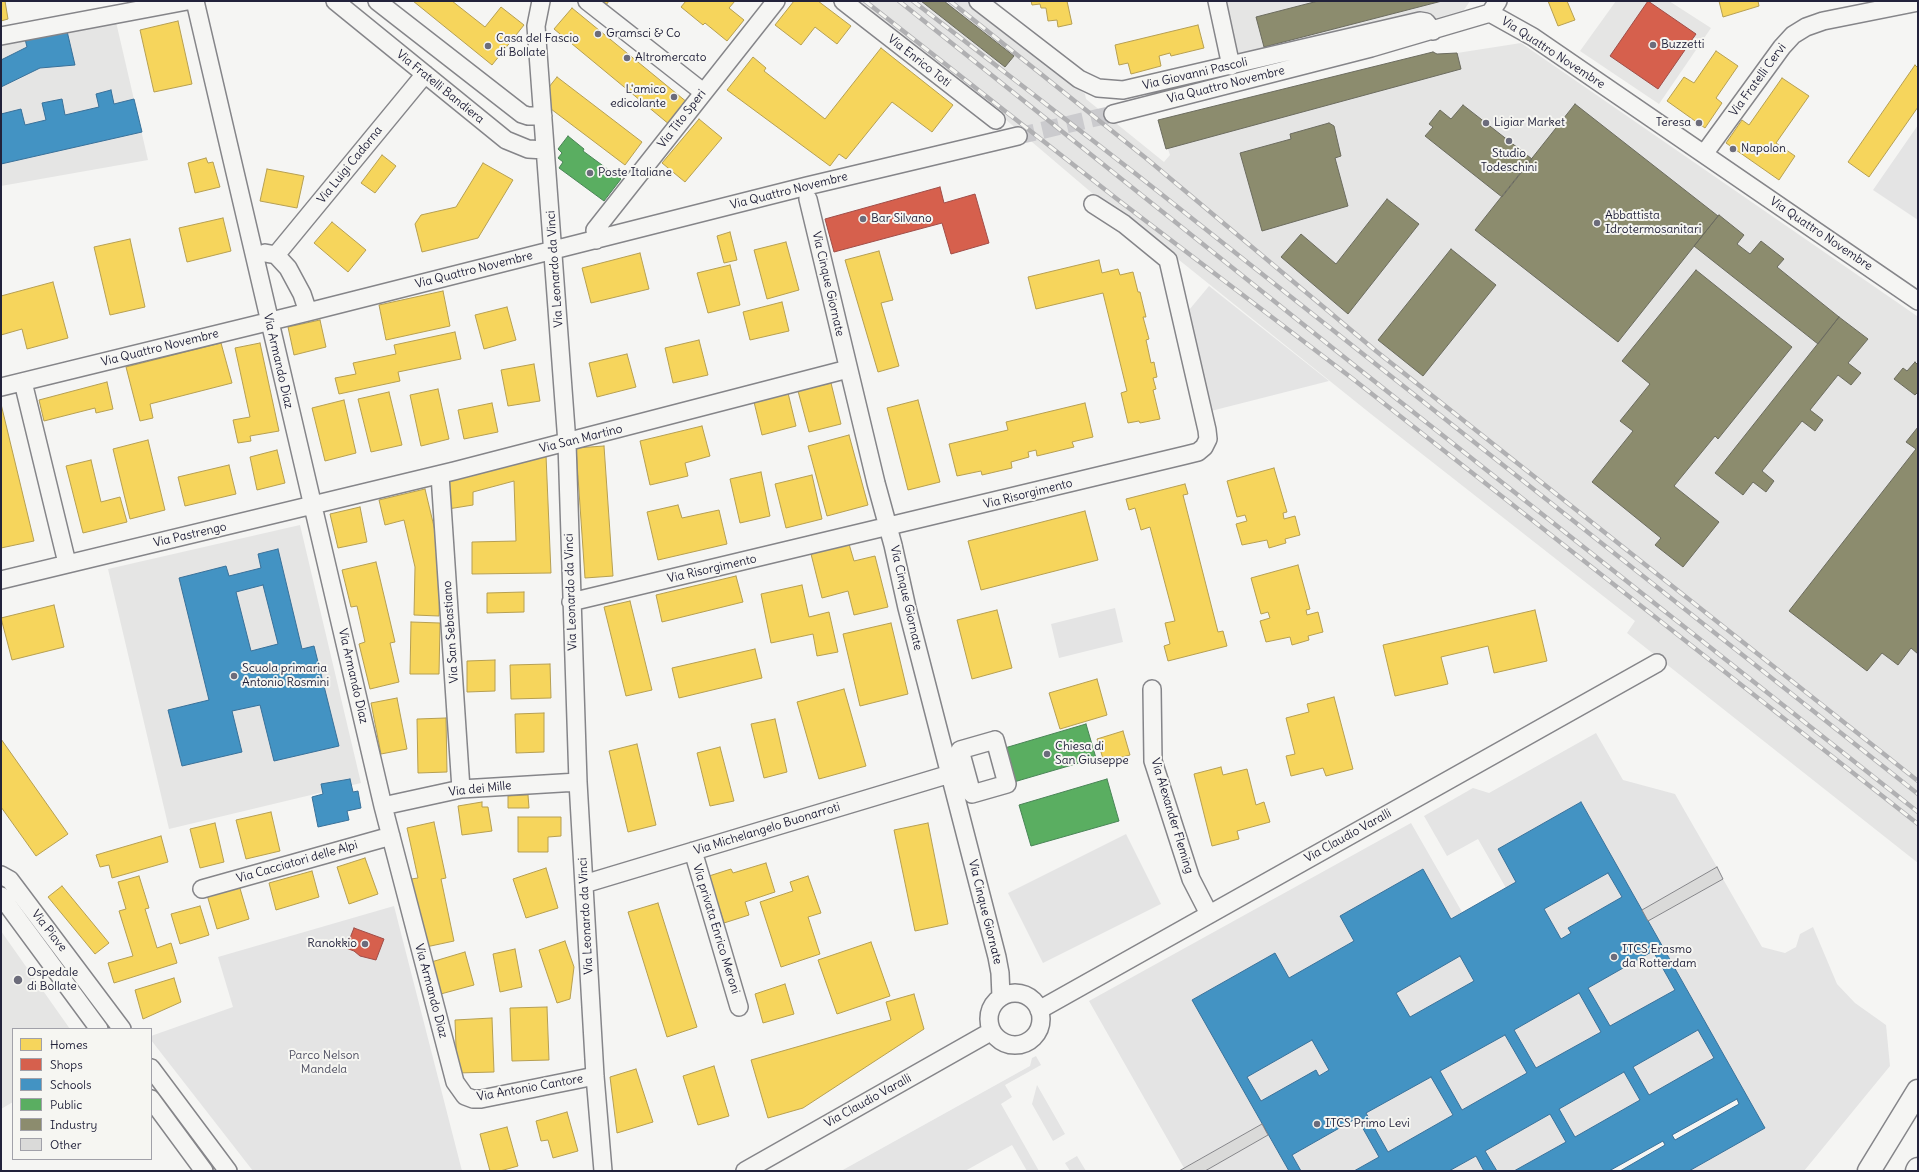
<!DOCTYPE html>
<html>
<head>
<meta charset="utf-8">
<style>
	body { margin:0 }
	#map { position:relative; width:1919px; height:1172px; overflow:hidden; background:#f5f5f3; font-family:Delius,sans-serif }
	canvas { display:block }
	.frame { position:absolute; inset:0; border:2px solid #22223b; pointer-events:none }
	.legend { position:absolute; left:12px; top:1028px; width:140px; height:132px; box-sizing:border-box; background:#f6f6f2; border:1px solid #a1a1a9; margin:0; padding:5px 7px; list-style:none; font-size:12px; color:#22223b }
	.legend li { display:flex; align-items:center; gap:8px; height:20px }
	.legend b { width:20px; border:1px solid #a1a1a9 }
</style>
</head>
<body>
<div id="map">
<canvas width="1919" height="1172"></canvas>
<div class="frame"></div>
<ul class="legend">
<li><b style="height:11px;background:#f6d55c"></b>Homes</li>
<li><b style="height:11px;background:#d6604d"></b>Shops</li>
<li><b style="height:11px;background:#4393c3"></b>Schools</li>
<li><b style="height:11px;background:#5aae61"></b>Public</li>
<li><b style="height:11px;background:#8c8c6e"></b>Industry</li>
<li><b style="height:11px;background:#dadad9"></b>Other</li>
</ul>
</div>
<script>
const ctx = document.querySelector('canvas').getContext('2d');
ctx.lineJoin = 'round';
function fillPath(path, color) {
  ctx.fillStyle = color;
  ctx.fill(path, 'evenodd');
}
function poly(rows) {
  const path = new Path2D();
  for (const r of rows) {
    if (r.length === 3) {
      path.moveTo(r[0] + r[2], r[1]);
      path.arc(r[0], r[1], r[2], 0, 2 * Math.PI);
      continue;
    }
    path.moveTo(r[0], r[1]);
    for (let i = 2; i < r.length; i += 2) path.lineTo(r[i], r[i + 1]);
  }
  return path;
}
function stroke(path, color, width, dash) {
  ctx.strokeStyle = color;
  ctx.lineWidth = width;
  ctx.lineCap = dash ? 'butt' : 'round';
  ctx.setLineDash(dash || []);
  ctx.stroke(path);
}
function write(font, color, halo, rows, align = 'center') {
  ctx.font = font + ' Delius,sans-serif';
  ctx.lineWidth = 4;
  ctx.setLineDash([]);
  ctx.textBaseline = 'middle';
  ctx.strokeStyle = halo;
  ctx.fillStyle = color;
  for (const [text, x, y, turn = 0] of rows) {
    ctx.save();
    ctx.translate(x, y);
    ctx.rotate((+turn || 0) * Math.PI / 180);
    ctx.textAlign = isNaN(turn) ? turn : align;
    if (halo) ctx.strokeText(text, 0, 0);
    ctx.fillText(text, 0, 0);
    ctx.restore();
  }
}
const built = poly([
	[848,1,967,1,1085,94,1086,99,1164,162,1170,155,1158,120,1433,52,1437,54,1457,53,1521,43,1917,316,1918,863,1627,633,1635,621,1371,414,1128,219,1099,199,1005,119,997,118],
	[1221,1,1470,1,1464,10,1387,33,1236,71],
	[1616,1,1669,1,1711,28,1659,104,1580,51],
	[116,22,148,160,1,186,1,44],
	[300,525,361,783,169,829,108,569],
	[1,931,70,1029,13,1029,13,1102,1,1109]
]);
const green = poly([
	[1918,125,1918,220,1873,190],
	[1209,286,1329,381,1211,411,1189,310],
	[1115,608,1123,642,1059,658,1051,624],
	[1596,733,1623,780,1675,794,1717,867,1642,910,1581,802,1498,849,1516,882,1506,888,1478,839,1447,856,1424,816,1473,788,1489,793],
	[1411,823,1462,912,1451,919,1423,870,1340,916,1354,941,1289,978,1275,953,1192,1000,1262,1124,1184,1168,1089,1001],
	[1126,834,1161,904,1043,963,1008,893],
	[1608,873,1622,897,1568,928,1571,933,1561,939,1544,909],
	[1723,879,1762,947,1785,953,1796,947,1800,934,1813,927,1837,984,1855,1003,1886,1025,1890,1066,1804,1171,1689,1171,1765,1128,1648,921],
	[394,906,462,1171,253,1171,151,1040,151,1036,233,1007,218,957],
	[1653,951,1675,990,1610,1026,1588,988],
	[1460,956,1474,981,1410,1017,1396,993],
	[1579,993,1601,1032,1536,1068,1514,1030],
	[1698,1030,1714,1058,1649,1095,1633,1067],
	[1505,1035,1527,1073,1462,1110,1440,1071],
	[1312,1040,1329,1070,1319,1076,1316,1071,1261,1101,1247,1077],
	[1036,1056,1041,1065,1005,1085,1012,1097,1001,1104,1039,1171,1027,1171,1012,1145,965,1171,841,1171,1030,1066,1032,1058],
	[1624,1072,1640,1100,1575,1137,1559,1109],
	[1431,1077,1453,1115,1388,1152,1366,1113],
	[1037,1085,1065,1134,1053,1141,1032,1104],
	[1550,1114,1566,1142,1514,1171,1497,1171,1485,1151],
	[1357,1118,1379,1157,1354,1171,1301,1171,1292,1155],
	[1268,1135,1289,1171,1205,1171],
	[1077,1156,1086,1171,1070,1171,1065,1163],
	[1476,1156,1484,1171,1449,1171]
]);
const homes = poly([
	[1,1,5,1,8,19,1,21,1,1],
	[413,1,452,1,485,27,501,7,524,25,492,65,413,1],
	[601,1,609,1,606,5,601,1],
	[686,1,735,1,729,8,744,20,727,41,705,23,703,25,681,7,686,1],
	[794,1,818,1,851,26,837,44,815,27,801,45,775,25,794,1],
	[1031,1,1067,1,1072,24,1058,27,1057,20,1048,21,1046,8,1041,8,1040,4,1032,5,1031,1],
	[1548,1,1567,1,1575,20,1558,26,1548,1],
	[1719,1,1758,1,1759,6,1723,17,1719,1],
	[572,8,688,103,670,125,554,29,572,8],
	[178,21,192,84,154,92,140,30,178,21],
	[1198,25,1204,48,1171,56,1170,53,1159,56,1161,66,1131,74,1128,63,1119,65,1115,45,1198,25],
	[881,48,953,105,932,132,892,102,846,159,839,154,830,166,727,90,753,57,766,68,764,71,825,119,881,48],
	[1716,51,1738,66,1716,98,1722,103,1705,128,1667,101,1684,77,1694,83,1716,51],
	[1915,65,1918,68,1918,107,1869,177,1848,162,1915,65],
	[557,77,642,142,625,165,551,109,549,87,557,77],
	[1782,78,1809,96,1776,143,1795,156,1779,180,1726,143,1742,120,1749,125,1782,78],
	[699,119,722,138,685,182,662,163,699,119],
	[382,155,396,166,375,193,361,183,382,155],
	[206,158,208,163,213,162,220,187,195,193,188,163,206,158],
	[483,163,513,180,478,238,422,252,415,224,421,215,456,207,483,163],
	[267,169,304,176,297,208,260,201,267,169],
	[223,218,231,251,187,262,179,228,223,218],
	[332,222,366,250,348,272,314,243,332,222],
	[730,232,737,260,724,263,717,236,730,232],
	[130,239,145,307,110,315,94,247,130,239],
	[786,242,799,290,767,299,754,250,786,242],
	[879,251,893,300,881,303,899,366,878,372,845,260,879,251],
	[640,253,649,289,591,303,582,268,640,253],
	[1099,260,1102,273,1118,269,1120,275,1133,272,1138,292,1140,292,1146,317,1143,317,1149,339,1146,340,1151,363,1154,362,1157,377,1153,378,1156,389,1153,390,1160,419,1140,423,1139,421,1128,423,1121,393,1127,391,1103,293,1036,309,1028,277,1099,260],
	[730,265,740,305,708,313,697,273,730,265],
	[53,282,68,338,27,349,22,329,1,335,1,296,53,282],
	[443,291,450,326,386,340,379,305,443,291],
	[782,302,789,331,750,340,743,312,782,302],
	[507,307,516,340,484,349,475,315,507,307],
	[320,320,326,347,294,355,288,327,320,320],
	[455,332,461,359,398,372,400,381,339,394,335,378,356,374,353,363,396,354,394,345,455,332],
	[699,340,708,375,673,383,665,348,699,340],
	[221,343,232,383,150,404,153,418,140,421,126,367,221,343],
	[260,343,279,431,250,436,251,441,238,443,233,420,250,417,235,348,260,343],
	[627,354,636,387,597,397,589,363,627,354],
	[534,364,540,401,508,406,501,370,534,364],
	[107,382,113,409,96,413,95,408,44,421,39,400,107,382],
	[831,383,841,424,809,432,798,391,831,383],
	[438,389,449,439,421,446,410,395,438,389],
	[389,392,402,445,371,452,358,399,389,392],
	[788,393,796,426,762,435,754,402,788,393],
	[344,400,356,453,325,461,312,408,344,400],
	[918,400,940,482,908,490,887,408,918,400],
	[492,403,498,432,464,439,458,410,492,403],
	[1085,403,1093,437,1072,442,1074,447,1037,456,1036,450,1028,452,1029,457,1011,462,1012,468,982,475,981,471,957,476,949,444,1008,430,1006,422,1085,403],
	[1,404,34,541,1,548,1,404],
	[702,426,710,456,685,463,688,476,650,485,640,441,702,426],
	[849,435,868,505,827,516,808,446,849,435],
	[148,440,165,510,130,519,113,449,148,440],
	[604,446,613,576,585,578,576,448,604,446],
	[277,450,285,483,257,490,250,457,277,450],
	[546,455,551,573,472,574,472,542,516,541,514,481,473,492,473,505,448,509,445,479,546,455],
	[91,460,101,502,120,497,127,522,83,533,66,466,91,460],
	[229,465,236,494,185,506,178,477,229,465],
	[1274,468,1287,512,1283,513,1284,519,1295,516,1300,535,1285,539,1286,543,1269,548,1267,540,1242,545,1236,524,1247,521,1245,515,1237,517,1227,481,1274,468],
	[761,472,770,516,740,523,730,479,761,472],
	[812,475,822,519,786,528,775,484,812,475],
	[1185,484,1188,494,1183,495,1218,632,1223,631,1227,646,1168,661,1164,646,1170,644,1165,623,1175,621,1150,527,1141,530,1135,508,1129,510,1126,499,1185,484],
	[425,489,441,556,439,616,414,615,415,567,404,520,385,525,379,500,425,489],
	[678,505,682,518,719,510,727,544,658,560,647,512,678,505],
	[360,507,367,542,338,548,330,514,360,507],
	[1085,511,1098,560,981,590,968,541,1085,511],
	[849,544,854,561,875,556,888,607,854,615,848,591,822,598,811,554,849,544],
	[376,562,395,642,390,643,399,682,370,689,359,644,365,642,357,606,351,607,342,570,376,562],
	[1298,565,1310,609,1306,610,1307,615,1318,612,1323,632,1308,636,1309,640,1292,645,1290,637,1266,642,1260,621,1270,618,1268,612,1261,614,1251,578,1298,565],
	[736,576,743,602,662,622,656,595,736,576],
	[802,585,809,617,829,612,838,652,817,656,813,634,771,643,761,594,802,585],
	[524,592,524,612,487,613,487,593,524,592],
	[630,601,652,690,626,696,604,607,630,601],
	[54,605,64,647,12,660,1,618,54,605],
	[997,610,1012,668,972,679,957,620,997,610],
	[1535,610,1547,661,1494,673,1488,646,1441,657,1448,684,1395,696,1383,645,1535,610],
	[411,622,440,623,439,674,410,674,411,622],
	[891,623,908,694,860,706,843,634,891,623],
	[755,649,762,678,679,698,672,668,755,649],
	[495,660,495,691,467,692,467,661,495,660],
	[550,664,551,698,511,699,510,665,550,664],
	[1097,679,1107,715,1060,729,1049,693,1097,679],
	[844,689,866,766,819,779,797,702,844,689],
	[1334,697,1353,769,1326,776,1323,768,1291,776,1286,756,1295,754,1286,718,1309,712,1307,704,1334,697],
	[397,698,407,749,381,754,371,703,397,698],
	[544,713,544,752,516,753,515,714,544,713],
	[446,718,447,772,418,773,417,719,446,718],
	[775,719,787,772,764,778,751,724,775,719],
	[1123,731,1130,755,1104,762,1097,739,1123,731],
	[1,739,68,834,36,856,1,807,1,739],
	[637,744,656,825,628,832,609,751,637,744],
	[720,747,734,801,710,806,697,753,720,747],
	[1221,767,1223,775,1247,769,1256,805,1264,802,1270,822,1237,831,1239,839,1212,846,1194,774,1221,767],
	[528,795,529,808,508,808,508,796,528,795],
	[482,802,482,807,488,807,492,831,462,835,458,806,482,802],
	[271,812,280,851,246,859,236,820,271,812],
	[518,817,561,817,561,836,548,837,548,852,518,852,518,817],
	[434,822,446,878,441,879,454,941,426,947,411,879,418,878,407,828,434,822],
	[215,823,224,862,200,868,190,829,215,823],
	[928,823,948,924,915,931,894,830,928,823],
	[161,836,168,862,112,878,109,865,100,867,96,855,161,836],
	[365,858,378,894,349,904,337,867,365,858],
	[766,863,775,892,745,902,749,915,724,923,709,876,731,869,733,873,766,863],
	[546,868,558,908,526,918,513,879,546,868],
	[312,871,319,897,276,910,269,883,312,871],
	[139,876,149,908,145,909,157,948,171,943,177,963,114,983,108,963,133,956,119,911,126,909,118,882,139,876],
	[808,876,821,913,808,917,820,954,781,967,760,902,793,891,790,882,808,876],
	[239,885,249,919,217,929,207,895,239,885],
	[62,886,109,943,95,954,48,897,62,886],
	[658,903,697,1027,667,1037,628,912,658,903],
	[200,906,209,935,180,944,171,914,200,906],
	[565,941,574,967,570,999,557,1003,539,950,565,941],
	[871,942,890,996,837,1014,818,960,871,942],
	[515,949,522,987,500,992,493,954,515,949],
	[465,952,474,985,437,995,428,963,465,952],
	[174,978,181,1002,143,1019,135,990,174,978],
	[785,984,794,1014,763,1023,755,994,785,984],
	[914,994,924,1029,803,1108,768,1118,751,1060,891,1020,886,1002,914,994],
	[547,1007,549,1060,512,1061,510,1008,547,1007],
	[492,1018,494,1072,457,1073,455,1020,492,1018],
	[714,1066,729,1116,698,1125,683,1076,714,1066],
	[636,1069,653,1122,617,1133,610,1077,636,1069],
	[567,1112,578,1151,553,1158,548,1140,541,1141,536,1121,567,1112],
	[507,1127,518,1166,500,1171,490,1171,480,1134,507,1127]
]);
const shops = poly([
	[1648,1,1696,34,1658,89,1610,56,1648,1],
	[940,187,944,203,975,194,989,243,951,254,942,223,834,252,825,219,940,187],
	[354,928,384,939,376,960,360,956,354,951,346,948,354,928]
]);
const schools = poly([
	[67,31,75,65,40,68,1,87,1,60,27,47,25,39,67,31],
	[111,90,114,104,134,99,142,132,1,164,1,114,21,109,25,125,46,120,42,103,62,99,65,115,99,107,96,94,111,90],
	[278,549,302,649,314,646,339,746,274,761,260,705,232,711,242,752,182,766,168,710,209,700,179,578,226,566,229,576,261,568,258,554,278,549],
	[263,585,278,644,251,651,236,592,263,585],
	[350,779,353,792,358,791,361,808,347,811,349,820,318,827,312,797,323,794,321,784,350,779],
	[1581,802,1765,1128,1689,1171,1620,1171,1665,1145,1663,1141,1609,1171,1514,1171,1566,1142,1550,1114,1485,1151,1497,1171,1484,1171,1476,1156,1449,1171,1354,1171,1379,1157,1357,1118,1292,1155,1301,1171,1289,1171,1192,1000,1275,953,1289,978,1354,941,1340,916,1423,869,1451,919,1516,882,1498,849,1581,802],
	[1608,873,1622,897,1568,928,1571,933,1561,939,1544,909,1608,873],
	[1653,951,1675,990,1610,1026,1588,988,1653,951],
	[1460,956,1474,981,1410,1017,1396,993,1460,956],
	[1579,993,1601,1032,1536,1068,1514,1030,1579,993],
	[1698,1030,1714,1058,1649,1095,1633,1067,1698,1030],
	[1505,1035,1527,1073,1462,1110,1440,1071,1505,1035],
	[1312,1040,1329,1070,1319,1076,1316,1070,1261,1101,1247,1077,1312,1040],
	[1624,1072,1640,1100,1575,1137,1559,1109,1624,1072],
	[1431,1077,1453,1115,1388,1152,1366,1113,1431,1077],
	[1737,1099,1739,1104,1675,1140,1672,1135,1737,1099]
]);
const public = poly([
	[568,136,584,149,583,151,621,179,604,201,559,168,563,162,558,158,562,153,558,149,568,136],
	[1086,724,1096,758,1007,784,998,750,1086,724],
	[1107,779,1119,821,1031,846,1019,805,1107,779]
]);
const industry = poly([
	[921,1,944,1,1014,56,1005,67,921,1],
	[1318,1,1442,1,1264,47,1256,17,1318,1],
	[1433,52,1437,54,1457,53,1461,69,1166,149,1158,120,1433,52],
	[1575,104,1718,216,1618,342,1475,230,1575,104],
	[1463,105,1532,159,1502,197,1425,136,1433,127,1429,124,1440,110,1451,119,1463,105],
	[1329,123,1334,126,1341,156,1335,158,1348,206,1262,231,1240,153,1291,139,1290,134,1329,123],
	[1387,199,1419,224,1348,314,1281,257,1301,234,1336,264,1387,199],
	[1719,215,1744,235,1737,244,1750,254,1761,241,1784,259,1777,267,1839,317,1818,344,1694,246,1719,215],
	[1451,249,1496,285,1423,376,1378,340,1451,249],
	[1696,270,1792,347,1718,439,1715,436,1674,486,1719,522,1683,567,1655,545,1661,538,1592,482,1633,431,1620,421,1650,384,1622,361,1696,270],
	[1839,317,1868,339,1848,363,1861,373,1851,385,1838,375,1810,410,1823,420,1815,431,1802,421,1762,471,1774,481,1766,492,1753,482,1743,495,1715,473,1839,317],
	[1915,362,1918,365,1918,392,1915,395,1894,379,1903,368,1907,371,1915,362],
	[1918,427,1918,654,1911,648,1898,665,1882,653,1867,671,1789,611,1916,449,1906,442,1918,427]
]);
const building = poly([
	[1717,867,1723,879,1648,921,1642,910,1717,867],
	[1262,1124,1268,1135,1205,1171,1179,1171,1262,1124]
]);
const minorTunnel = poly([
	[1018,136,1113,114]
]);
const minor = poly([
	[195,1,383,806,455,1082,465,1096,473,1099,481,1099,595,1076],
	[335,1,506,140,528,149,545,150],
	[377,1,522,114,528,116,543,116],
	[541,1,536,26,567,443,578,782,595,1076,603,1171],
	[587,1,703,92],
	[843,1,996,120],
	[978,1,1079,79,1098,88,1123,90,1420,21,1426,22,1433,31],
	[1217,1,1231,66],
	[1490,13,1498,1],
	[1,36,187,1],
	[1113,114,1371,48,1490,13,1533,37,1918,301],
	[1704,154,1782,47,1793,35,1806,27,1823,21,1918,2],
	[808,199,876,483,893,545,907,608,997,957,1000,973,1001,997],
	[596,240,595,230,776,1],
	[265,253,276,255,288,268,302,294,308,312],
	[276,255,425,74],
	[23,382,67,563],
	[1,387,308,312,807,186,1018,136],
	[440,475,461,789],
	[1,580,454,471,848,369],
	[571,602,1186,455,1198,452,1204,447,1208,439,1207,430,1168,260,1124,224,1093,204],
	[1152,689,1153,761,1191,879,1209,914],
	[995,740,1007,784,972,794,960,750,995,740],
	[383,806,461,789,578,782],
	[693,851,739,1007],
	[1,875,10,880,122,1029],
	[584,884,950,774],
	[202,889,391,836],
	[1,896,99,1029],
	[1015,1019,26],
	[1039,1010,1657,663],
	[151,1068,228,1171],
	[151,1099,204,1171],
	[745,1171,992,1031]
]);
const highway = poly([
	[1869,1171,1918,1091],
	[1917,1171,1918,1169]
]);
const rail = poly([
	[865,1,1117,199,1353,379,1918,824],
	[899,1,1359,369,1918,812],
	[913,1,1136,174,1918,794],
	[950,1,1147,159,1376,351,1918,781]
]);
const markers = [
	[598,34,4,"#6c6c7b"],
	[1653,45,4,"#6c6c7b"],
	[488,46,4,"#6c6c7b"],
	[627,58,4,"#6c6c7b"],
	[674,97,4,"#6c6c7b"],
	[1486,123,4,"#6c6c7b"],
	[1699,123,4,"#6c6c7b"],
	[1509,141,4,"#6c6c7b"],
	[1733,149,4,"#6c6c7b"],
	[590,173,4,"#6c6c7b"],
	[863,219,4,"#6c6c7b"],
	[1597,223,4,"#6c6c7b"],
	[234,676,4,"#6c6c7b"],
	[1047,754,4,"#6c6c7b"],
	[365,944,4,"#6c6c7b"],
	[1614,957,4,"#6c6c7b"],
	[18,980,5,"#6c6c7b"],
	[1317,1124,4,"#6c6c7b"]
];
const poiNames = [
	["Gramsci & Co",606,34],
	["Casa del Fascio",496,39],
	["di Bollate",496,53],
	["Buzzetti",1661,45],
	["Altromercato",635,58],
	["L'amico",666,90,"right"],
	["edicolante",666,104,"right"],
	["Ligiar Market",1494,123],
	["Teresa",1691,123,"right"],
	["Napolon",1741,149],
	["Studio",1509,154,"center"],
	["Todeschini",1509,168,"center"],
	["Poste Italiane",598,173],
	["Abbattista",1605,216],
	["Idrotermosanitari",1605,230],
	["Bar Silvano",871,219],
	["Scuola primaria",242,669],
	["Antonio Rosmini",242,683],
	["Chiesa di",1055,747],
	["San Giuseppe",1055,761],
	["Ranokkio",357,944,"right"],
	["ITCS Erasmo",1622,950],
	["da Rotterdam",1622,964],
	["Ospedale",27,973],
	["di Bollate",27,987],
	["ITCS Primo Levi",1325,1124]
];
const streetNames = [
	["Via Quattro Novembre",1553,53,33],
	["Via Enrico Toti",919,61,38],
	["Via Giovanni Pascoli",1195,74,-13],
	["Via Fratelli Cervi",1758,80,-54],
	["Via Quattro Novembre",1226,85,-14],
	["Via Fratelli Bandiera",440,87,39],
	["Via Tito Speri",682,119,-52],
	["Via Luigi Cadorna",350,165,-51],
	["Via Quattro Novembre",789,191,-14],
	["Via Quattro Novembre",1821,234,34],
	["Via Leonardo da Vinci",555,269,-94],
	["Via Quattro Novembre",474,270,-14],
	["Via Cinque Giornate",828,284,77],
	["Via Quattro Novembre",160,348,-14],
	["Via Armando Diaz",278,361,77],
	["Via San Martino",581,439,-14],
	["Via Risorgimento",1028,494,-14],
	["Via Pastrengo",190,535,-13],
	["Via Risorgimento",712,569,-13],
	["Via Leonardo da Vinci",571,592,-92],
	["Via Cinque Giornate",906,598,77],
	["Via San Sebastiano",451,632,-94],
	["Via Armando Diaz",353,676,77],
	["Via dei Mille",480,789,-6],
	["Via Alexander Fleming",1172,816,73],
	["Via Michelangelo Buonarroti",767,829,-17],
	["Via Claudio Varalli",1348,836,-29],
	["Via Cacciatori delle Alpi",297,862,-16],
	["Via Cinque Giornate",985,912,76],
	["Via Leonardo da Vinci",586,916,-93],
	["Via privata Enrico Meroni",716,929,73],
	["Via Piave",49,931,52],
	["Via Armando Diaz",431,991,75],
	["Via Antonio Cantore",530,1088,-10],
	["Via Claudio Varalli",868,1101,-29]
];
const parkNames = [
	["Parco Nelson",324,1056],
	["Mandela",324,1070]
];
fillPath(built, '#e5e5e4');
fillPath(green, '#e4e4e4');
fillPath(homes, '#f6d55c');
stroke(homes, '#b69f52', 1);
fillPath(shops, '#d6604d');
stroke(shops, '#a04d48', 1);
fillPath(schools, '#4393c3');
stroke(schools, '#39719a', 1);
fillPath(public, '#5aae61');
stroke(public, '#498456', 1);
fillPath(industry, '#8c8c6e');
stroke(industry, '#6c6c5f', 1);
fillPath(building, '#dadad9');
stroke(building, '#858589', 1);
stroke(minorTunnel, '#cbcbce', 17, [17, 8]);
stroke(minor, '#858589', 20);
stroke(highway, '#858589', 25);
stroke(minor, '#f5f5f3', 17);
stroke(highway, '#f5f5f3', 22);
stroke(rail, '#b0b0b2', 4.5);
stroke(rail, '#f6f6f2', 3, [9]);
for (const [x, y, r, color] of markers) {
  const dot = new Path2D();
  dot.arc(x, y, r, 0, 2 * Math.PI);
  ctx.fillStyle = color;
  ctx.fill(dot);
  stroke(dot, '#f6f6f2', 1.5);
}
write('12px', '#22223b', '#f6f6f2', poiNames, 'left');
write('12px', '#22223b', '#f6f6f2', streetNames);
write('12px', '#4f4f62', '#f6f6f2', parkNames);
</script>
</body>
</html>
